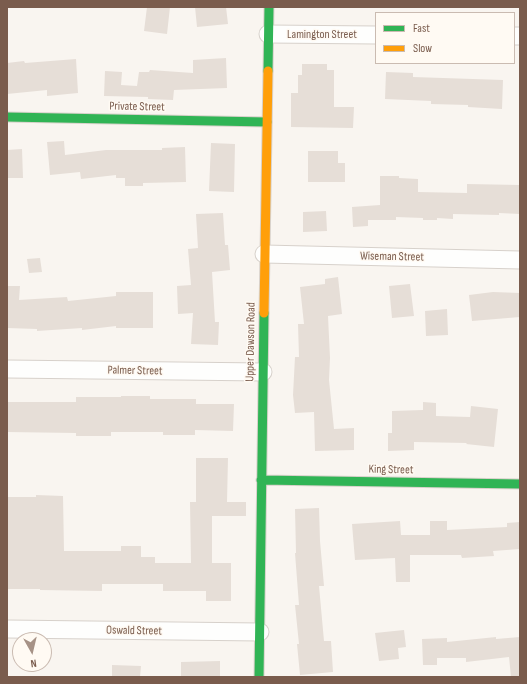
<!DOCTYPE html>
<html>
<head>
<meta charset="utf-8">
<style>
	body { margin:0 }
	#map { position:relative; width:527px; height:684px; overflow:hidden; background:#f9f5f0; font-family:"Sofia Sans Condensed",sans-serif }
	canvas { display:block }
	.frame { position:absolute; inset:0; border:8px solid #7a5c4d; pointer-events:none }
	.legend { position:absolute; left:375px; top:12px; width:140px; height:52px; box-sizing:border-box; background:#fffaf3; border:1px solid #cabbb1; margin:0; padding:5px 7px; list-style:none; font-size:12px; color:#7a5c4d }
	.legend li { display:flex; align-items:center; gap:8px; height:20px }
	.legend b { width:20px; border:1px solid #cabbb1 }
	.north { position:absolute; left:12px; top:632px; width:40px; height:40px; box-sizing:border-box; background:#fffaf3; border:1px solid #cabbb1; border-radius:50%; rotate:172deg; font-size:11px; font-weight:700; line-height:16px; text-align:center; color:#7a5c4d }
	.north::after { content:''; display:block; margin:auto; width:14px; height:18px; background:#a69286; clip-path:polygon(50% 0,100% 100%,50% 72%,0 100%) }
</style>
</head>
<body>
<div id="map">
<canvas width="527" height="684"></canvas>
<div class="frame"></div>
<ul class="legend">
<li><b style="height:5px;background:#30b455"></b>Fast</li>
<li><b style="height:5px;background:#ff9f0a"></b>Slow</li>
</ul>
<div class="north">N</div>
</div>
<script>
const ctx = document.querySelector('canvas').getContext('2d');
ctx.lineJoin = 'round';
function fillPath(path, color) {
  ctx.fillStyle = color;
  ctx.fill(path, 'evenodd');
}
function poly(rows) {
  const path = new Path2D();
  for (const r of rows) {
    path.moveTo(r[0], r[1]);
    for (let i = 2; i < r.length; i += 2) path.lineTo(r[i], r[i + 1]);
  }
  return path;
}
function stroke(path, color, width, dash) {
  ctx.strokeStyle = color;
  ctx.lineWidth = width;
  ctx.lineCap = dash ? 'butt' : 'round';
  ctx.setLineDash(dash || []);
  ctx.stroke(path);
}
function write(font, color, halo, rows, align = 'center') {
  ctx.font = font + ' "Sofia Sans Condensed",sans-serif';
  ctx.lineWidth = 3;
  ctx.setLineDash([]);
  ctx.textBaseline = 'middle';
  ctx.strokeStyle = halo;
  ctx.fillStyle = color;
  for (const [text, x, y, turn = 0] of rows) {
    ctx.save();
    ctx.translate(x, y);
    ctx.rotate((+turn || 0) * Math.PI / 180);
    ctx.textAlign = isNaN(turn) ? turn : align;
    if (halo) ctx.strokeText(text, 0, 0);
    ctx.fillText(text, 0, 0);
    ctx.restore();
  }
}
const building = poly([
	[147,7,170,7,167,34,144,31],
	[195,7,226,7,228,24,197,27],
	[226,58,227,88,174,90,173,100,148,99,148,97,104,96,105,71,122,72,121,85,137,86,139,72,149,72,150,70,193,73,193,60],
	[76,59,78,93,47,96,47,90,7,94,7,63,24,61,25,63],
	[302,64,327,64,327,70,334,70,334,107,354,107,353,128,291,127,291,93,298,93,298,75,302,75],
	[386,72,413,73,413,77,503,80,502,109,468,107,468,105,431,104,431,101,385,99],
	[64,141,65,155,106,150,162,150,162,148,185,147,186,182,143,183,143,186,125,186,125,178,116,178,116,175,81,179,80,172,50,175,47,142],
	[211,143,235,144,234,192,209,191],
	[22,149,23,178,7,178,7,150],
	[308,151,338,151,338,163,345,163,345,182,308,182],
	[380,176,399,176,399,178,418,179,418,192,467,193,467,184,520,185,520,214,499,213,499,215,453,214,453,219,437,218,437,220,423,220,423,218,396,217,396,220,368,220,368,226,353,227,352,207,380,205],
	[326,211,327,231,303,232,303,212],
	[223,213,225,245,228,245,230,270,212,272,215,322,219,322,218,345,191,344,193,313,178,314,177,286,191,285,188,249,198,248,196,214],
	[40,258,42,272,29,273,27,259],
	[338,277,342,314,328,316,330,358,329,380,334,429,354,428,354,450,315,451,314,412,295,413,293,395,295,357,299,357,298,324,304,324,300,287,325,284,325,279],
	[410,284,414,316,392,318,389,286],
	[7,286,20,286,19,300,67,297,68,301,116,296,116,292,153,292,153,328,116,328,116,326,82,330,82,328,37,331,37,329,7,328],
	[493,292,520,293,520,317,472,321,469,295],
	[447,309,448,335,426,336,425,311],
	[121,396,150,396,150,399,196,399,196,404,234,404,233,431,195,430,195,435,163,435,163,432,111,432,111,436,76,436,76,433,7,432,7,402,76,402,76,397,121,397],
	[423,402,436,403,436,416,470,417,471,406,498,409,494,447,466,444,467,443,414,442,414,450,388,451,388,433,392,433,392,411,423,410],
	[196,458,228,458,227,502,246,502,246,516,212,516,212,563,231,563,231,601,206,601,206,591,163,591,163,584,102,584,102,591,40,590,40,589,7,589,7,497,36,497,36,495,63,496,64,551,121,551,121,546,141,546,141,557,155,557,155,563,191,563,190,502,196,502],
	[319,508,320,541,324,586,319,586,324,641,331,641,333,672,300,675,297,644,299,644,295,605,299,605,295,553,296,553,295,509],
	[400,521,401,535,430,535,430,521,447,521,447,530,507,527,507,523,520,522,520,549,493,551,494,556,462,558,461,555,410,555,410,582,396,582,395,558,355,560,352,524],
	[404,630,406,647,398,648,399,659,379,661,375,633],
	[496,637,496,639,520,637,520,677,511,677,509,657,466,662,466,658,437,658,437,665,423,665,422,639,447,638,447,642],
	[220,661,220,677,181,677,181,662],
	[112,665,141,666,140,677,112,677]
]);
const street = poly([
	[268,34,376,35],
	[514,36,520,36],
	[264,254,520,260],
	[7,369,263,372],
	[7,629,260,632]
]);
const fast = poly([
	[268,71,269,7],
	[7,117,267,122],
	[261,480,520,484],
	[259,677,264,313]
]);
const slow = poly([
	[264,313,268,71]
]);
const streetNames = [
	["Lamington Street",322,35],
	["Private Street",137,107,1],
	["Wiseman Street",392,257,1],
	["Upper Dawson Road",251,342,-89],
	["Palmer Street",135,371,1],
	["King Street",391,470,1],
	["Oswald Street",134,631,1]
];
fillPath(building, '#e6ded7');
stroke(street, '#d7d1cb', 19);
stroke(fast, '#d9d2cb', 11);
stroke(slow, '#d9d2cb', 11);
stroke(street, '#fefefd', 17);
stroke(fast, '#30b455', 9);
stroke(slow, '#ff9f0a', 9);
write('12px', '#7a5c4d', '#fffaf3', streetNames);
</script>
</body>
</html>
